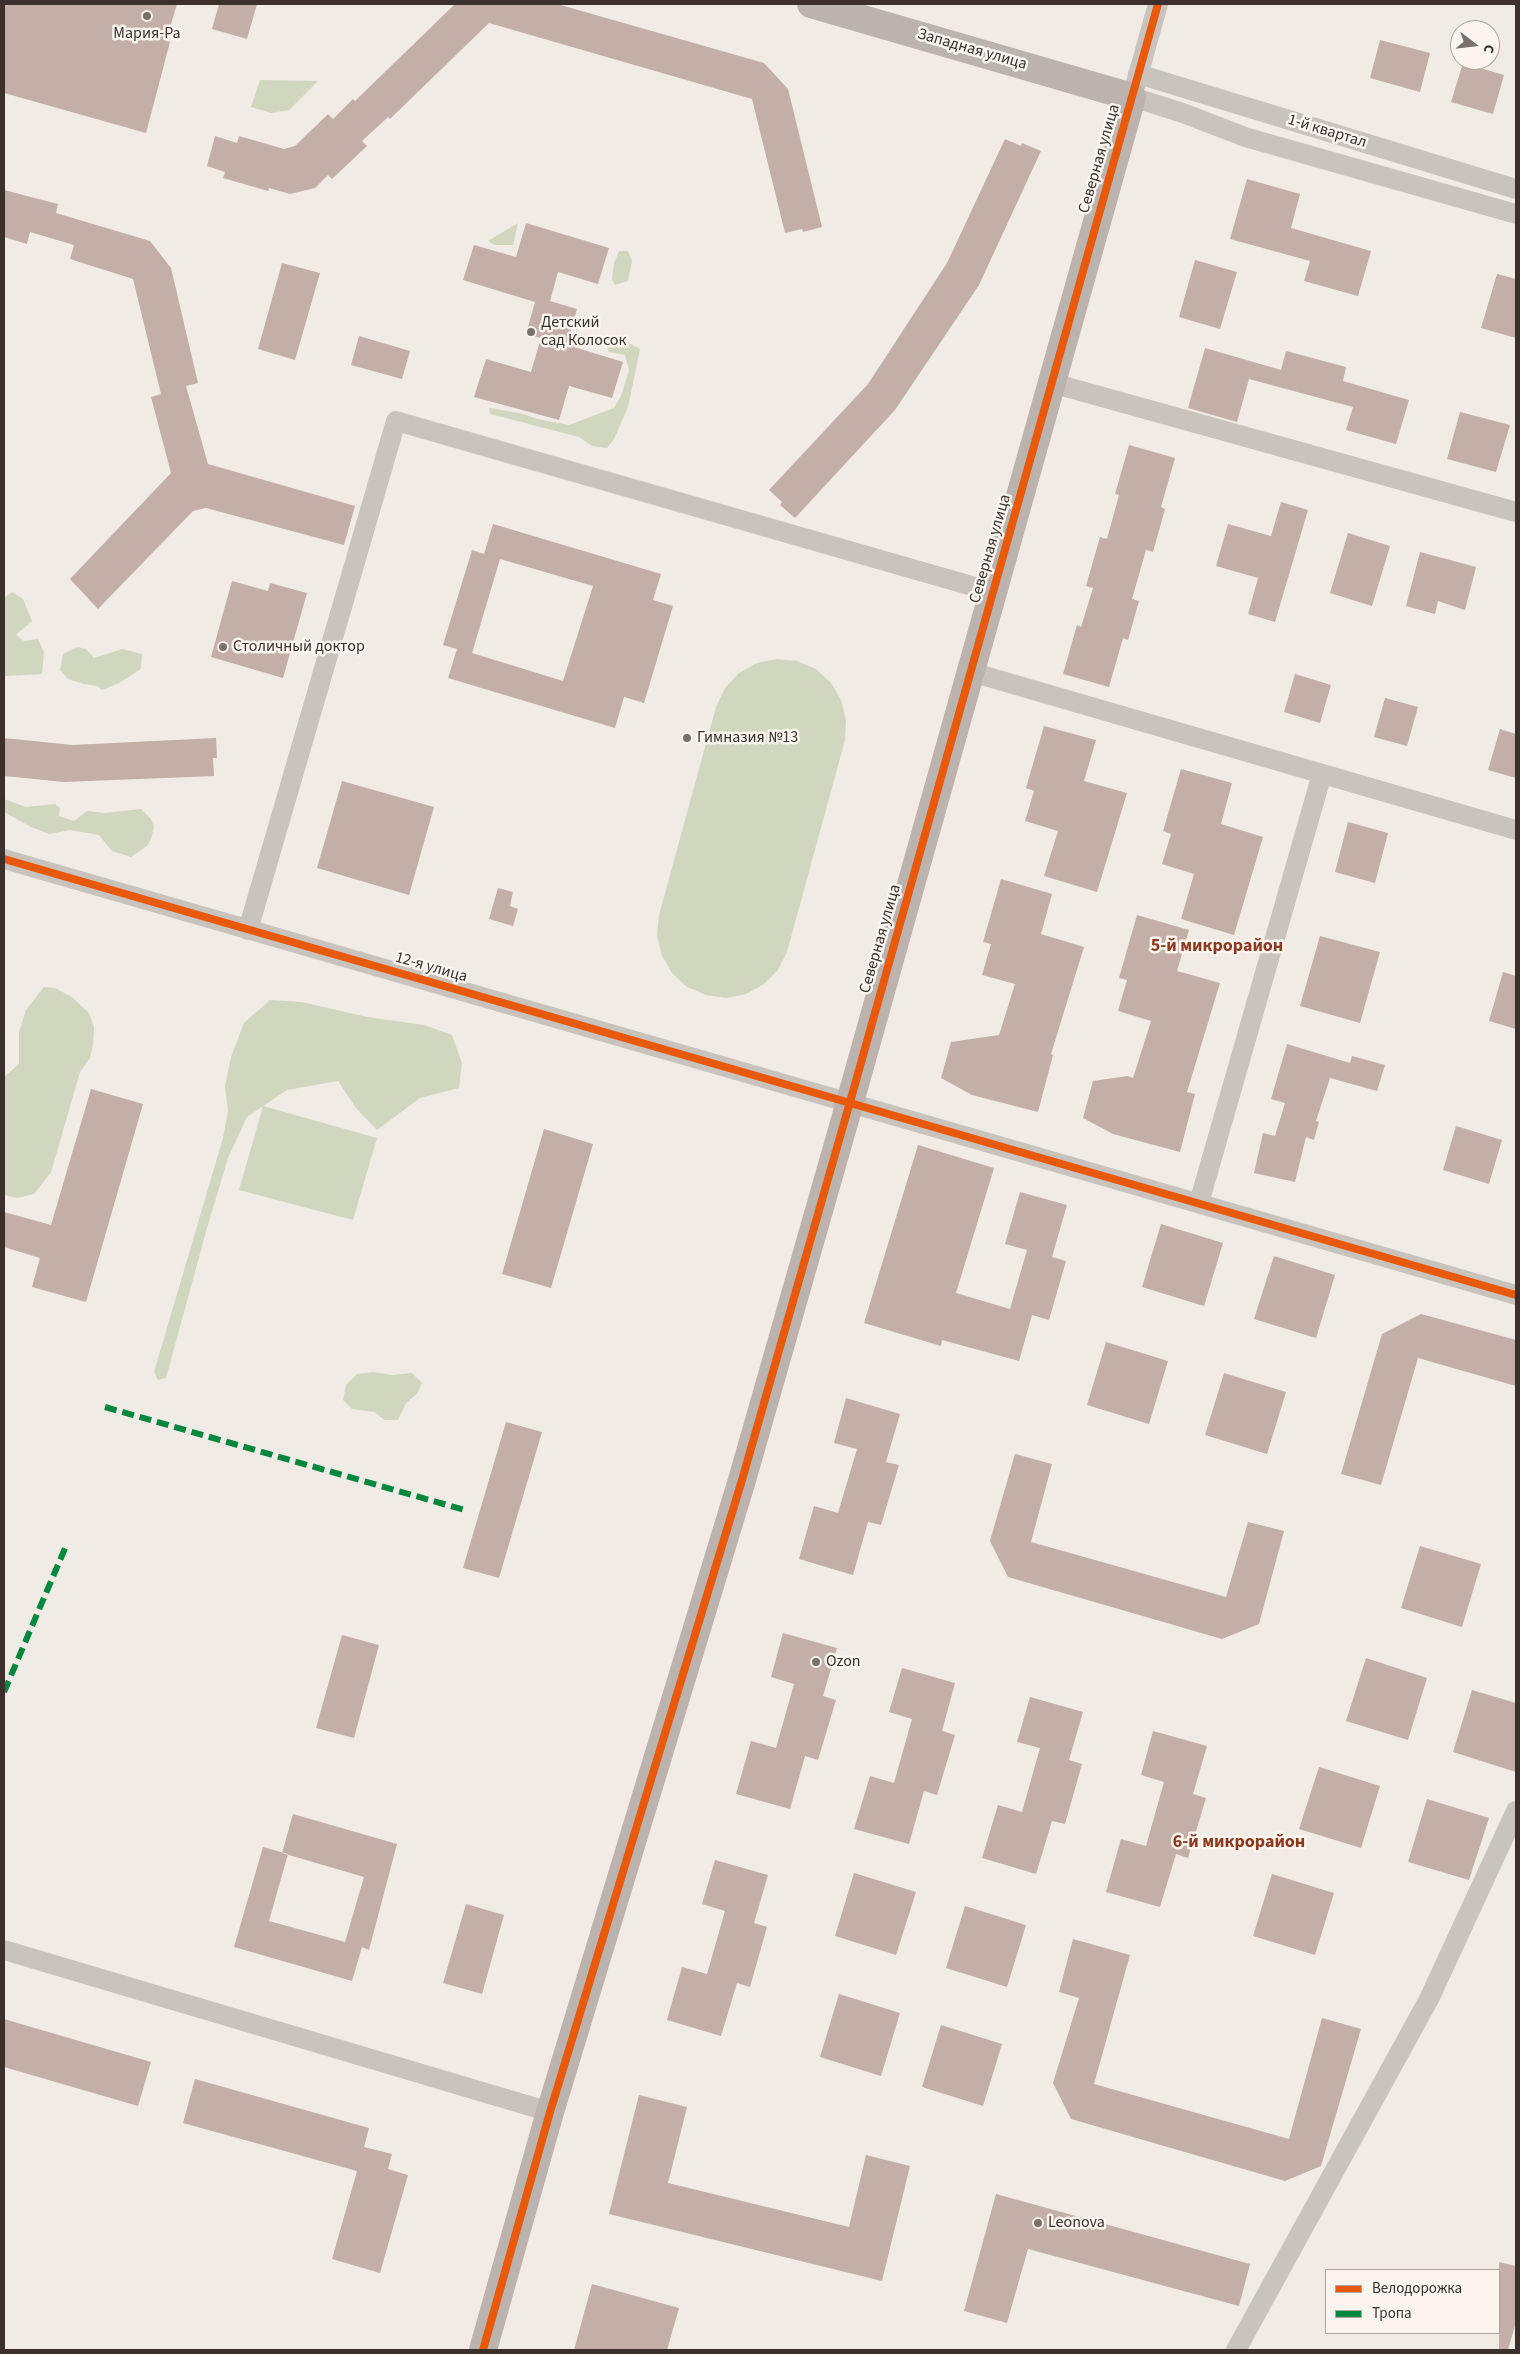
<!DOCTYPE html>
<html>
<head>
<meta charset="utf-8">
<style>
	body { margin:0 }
	#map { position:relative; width:1520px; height:2354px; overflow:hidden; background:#f0ebe5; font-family:"Source Sans 3",sans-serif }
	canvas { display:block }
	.frame { position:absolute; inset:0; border:5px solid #3b302b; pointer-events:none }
	.legend { position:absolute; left:1325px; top:2269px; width:175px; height:65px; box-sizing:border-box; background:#fbf5ee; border:1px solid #aea6a0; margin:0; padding:6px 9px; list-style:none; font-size:15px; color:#3b302b }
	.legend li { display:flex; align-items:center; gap:10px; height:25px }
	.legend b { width:25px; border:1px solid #aea6a0 }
	.north { position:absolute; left:1450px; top:20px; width:50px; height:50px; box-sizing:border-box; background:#fbf5ee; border:1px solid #aea6a0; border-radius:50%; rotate:106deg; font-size:14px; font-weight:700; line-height:20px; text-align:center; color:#3b302b }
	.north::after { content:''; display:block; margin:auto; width:18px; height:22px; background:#7a716c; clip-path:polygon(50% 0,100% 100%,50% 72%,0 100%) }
</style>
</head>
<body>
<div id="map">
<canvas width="1520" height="2354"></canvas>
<div class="frame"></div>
<ul class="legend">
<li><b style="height:6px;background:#e8590c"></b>Велодорожка</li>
<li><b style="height:6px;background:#00873e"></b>Тропа</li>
</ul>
<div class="north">С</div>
</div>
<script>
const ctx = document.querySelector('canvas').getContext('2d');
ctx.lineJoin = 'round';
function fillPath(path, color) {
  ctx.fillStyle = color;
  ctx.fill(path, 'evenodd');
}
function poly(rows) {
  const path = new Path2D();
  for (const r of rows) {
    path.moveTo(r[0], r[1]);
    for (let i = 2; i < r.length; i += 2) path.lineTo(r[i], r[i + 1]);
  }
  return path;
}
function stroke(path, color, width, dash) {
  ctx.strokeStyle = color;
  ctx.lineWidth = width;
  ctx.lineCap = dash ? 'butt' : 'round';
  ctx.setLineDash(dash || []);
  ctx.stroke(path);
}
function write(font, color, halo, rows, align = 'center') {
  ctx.font = font + ' "Source Sans 3",sans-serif';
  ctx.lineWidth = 5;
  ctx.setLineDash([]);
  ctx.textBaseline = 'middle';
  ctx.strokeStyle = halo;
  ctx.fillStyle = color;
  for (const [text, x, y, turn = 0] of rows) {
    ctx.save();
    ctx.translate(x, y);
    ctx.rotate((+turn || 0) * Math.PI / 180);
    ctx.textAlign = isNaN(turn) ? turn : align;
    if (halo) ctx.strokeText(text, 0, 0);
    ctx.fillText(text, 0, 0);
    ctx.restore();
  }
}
const green = poly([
	[260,80,318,81,289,110,271,113,251,107],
	[518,223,513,245,494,245,488,241],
	[619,251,628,251,632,261,628,281,615,285,612,279,614,263],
	[611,341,629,343,640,349,628,407,614,439,607,448,592,446,579,437,490,414,489,408,520,413,538,419,569,425,614,408,621,396,629,370,625,355,609,352,606,345],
	[12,592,23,599,32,621,16,635,24,641,38,639,44,652,42,674,4,676,4,598],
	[78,647,86,649,94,658,122,649,142,654,141,669,119,683,102,690,97,686,84,684,68,679,60,670,63,654],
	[777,659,797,661,816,669,831,683,841,700,846,720,845,740,787,952,778,970,764,984,746,994,726,998,706,995,687,987,672,973,662,956,657,936,659,915,716,707,725,688,739,673,757,663],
	[4,799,26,807,55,804,60,808,59,816,74,821,87,811,105,813,141,809,151,819,154,827,151,839,147,846,131,857,112,851,99,835,70,830,49,834,31,827,4,812],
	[44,987,55,988,72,997,89,1013,94,1027,93,1045,90,1058,80,1072,51,1172,34,1194,17,1198,4,1195,4,1077,19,1064,19,1032,26,1010],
	[270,1000,302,1002,367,1017,424,1025,452,1035,462,1063,459,1088,420,1098,377,1130,356,1108,338,1081,287,1090,247,1117,228,1158,207,1228,166,1378,158,1380,154,1372,223,1138,228,1111,225,1086,231,1057,244,1023],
	[263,1106,377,1138,353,1220,239,1190],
	[373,1372,392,1375,412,1373,422,1383,417,1394,406,1403,398,1420,385,1420,374,1412,352,1409,343,1400,346,1385,357,1374]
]);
const building = poly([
	[4,4,177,4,166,41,170,42,146,133,4,93],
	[219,4,257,4,247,39,212,29],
	[455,4,557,4,764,63,788,89,822,227,803,232,802,229,785,233,752,99,489,23,390,119,388,117,362,141,367,146,332,179,328,175,315,188,290,194,269,188,268,191,223,178,225,172,207,166,215,136,237,143,239,136,284,149,295,146,328,114,333,119,353,99,355,101],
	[1380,40,1430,53,1420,92,1370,78],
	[1463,63,1504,75,1493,114,1451,102],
	[1005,139,1021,146,1022,143,1041,151,979,285,895,410,795,518,780,505,782,502,769,490,868,384,947,263],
	[1247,179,1300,194,1291,228,1371,251,1358,296,1304,281,1310,261,1230,239],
	[4,190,58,204,56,213,150,241,171,268,198,383,186,386,208,464,355,506,344,545,206,508,193,511,98,609,70,579,171,473,151,397,161,394,133,279,70,259,74,245,30,232,27,244,4,237],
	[526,223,609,248,598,284,558,272,550,301,577,309,568,341,575,343,574,347,623,362,612,398,569,386,559,420,474,397,486,359,531,372,541,338,526,334,535,302,463,280,474,245,516,257],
	[1195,260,1237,272,1220,329,1179,317],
	[282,263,320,273,295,360,258,349],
	[1497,274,1516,279,1516,338,1481,328],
	[359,336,410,351,402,379,351,365],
	[1205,348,1281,370,1286,351,1346,367,1343,381,1409,400,1396,444,1346,430,1353,407,1249,379,1237,422,1188,408],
	[1460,412,1510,425,1496,472,1447,459],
	[1129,445,1175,458,1161,507,1165,509,1153,552,1146,550,1132,599,1139,601,1128,640,1123,638,1109,687,1063,674,1077,625,1081,627,1093,588,1086,586,1100,537,1107,539,1119,495,1115,494],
	[1281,502,1308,510,1275,622,1248,614,1258,578,1216,566,1228,524,1271,536],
	[493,524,661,574,653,600,673,606,644,703,624,697,615,728,448,678,457,649,443,645,472,550,484,554],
	[500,559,593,586,563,681,472,653],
	[1348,533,1390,546,1372,606,1330,593],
	[1420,552,1476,567,1465,610,1438,601,1435,614,1406,606],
	[232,581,268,591,270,583,307,593,283,678,211,657],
	[1295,674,1331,685,1320,723,1284,712],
	[1385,698,1418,707,1407,746,1374,737],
	[1044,726,1096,740,1084,781,1127,793,1097,892,1044,876,1058,831,1025,821,1034,791,1026,788],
	[1500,729,1516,734,1516,778,1488,770],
	[4,738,72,745,216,738,217,758,213,758,214,776,64,782,4,776],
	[1181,769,1232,783,1221,824,1263,837,1234,935,1181,919,1194,874,1162,864,1171,834,1163,831],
	[342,781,434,807,409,895,317,868],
	[1348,822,1388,833,1375,883,1335,872],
	[1001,879,1052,894,1041,934,1084,947,1051,1054,1053,1055,1038,1112,972,1095,941,1078,951,1042,999,1035,1015,984,982,975,991,944,983,942],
	[498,888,513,892,510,906,518,909,513,926,489,919],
	[1137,915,1189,930,1177,971,1220,983,1187,1092,1195,1094,1180,1152,1113,1134,1083,1118,1093,1081,1128,1076,1133,1078,1151,1021,1118,1011,1127,980,1119,978],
	[1320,936,1380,952,1360,1023,1300,1006],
	[1503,972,1516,976,1516,1029,1489,1021],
	[1287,1044,1350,1063,1352,1056,1385,1065,1377,1091,1330,1078,1316,1121,1319,1122,1314,1140,1306,1137,1295,1182,1254,1173,1263,1133,1275,1136,1285,1103,1271,1099],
	[91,1089,143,1104,86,1302,32,1287,40,1258,4,1247,4,1212,51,1225],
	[1456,1126,1502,1140,1489,1184,1443,1170],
	[544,1129,593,1144,551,1288,502,1274],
	[918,1145,994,1168,956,1293,1010,1309,1027,1250,1005,1244,1020,1192,1067,1205,1052,1257,1066,1261,1049,1320,1032,1315,1019,1361,942,1340,941,1346,864,1323],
	[1161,1224,1223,1243,1204,1306,1142,1287],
	[1274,1256,1335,1275,1316,1338,1254,1319],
	[1421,1314,1516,1340,1516,1386,1418,1358,1381,1485,1341,1474,1382,1334],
	[1106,1342,1168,1361,1149,1424,1087,1405],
	[1224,1373,1286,1392,1267,1454,1205,1435],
	[846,1398,900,1414,886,1462,899,1465,881,1525,868,1522,853,1575,799,1559,814,1506,838,1513,857,1449,834,1443],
	[506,1422,542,1432,499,1578,463,1568],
	[1015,1454,1052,1464,1031,1542,1226,1597,1248,1522,1284,1531,1259,1624,1222,1639,1008,1577,990,1541],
	[1420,1546,1481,1564,1462,1627,1401,1608],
	[783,1633,837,1648,823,1696,836,1700,818,1760,805,1756,790,1809,736,1794,751,1741,776,1748,794,1684,771,1677],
	[342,1635,379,1645,354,1738,316,1728],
	[1366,1658,1427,1678,1408,1740,1346,1721],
	[902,1668,955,1683,942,1731,955,1735,937,1795,924,1791,909,1844,854,1829,870,1776,894,1783,912,1719,889,1712],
	[1472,1690,1516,1703,1516,1772,1453,1752],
	[1030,1697,1083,1712,1069,1760,1082,1764,1065,1824,1052,1821,1036,1874,982,1858,998,1805,1022,1812,1040,1748,1017,1742],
	[1153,1731,1207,1746,1193,1794,1206,1798,1188,1858,1176,1854,1160,1907,1106,1892,1121,1839,1146,1846,1164,1782,1141,1775],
	[1319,1767,1380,1786,1361,1848,1299,1829],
	[1427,1799,1489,1818,1469,1880,1408,1862],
	[293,1814,397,1844,369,1950,362,1947,352,1981,234,1947,263,1847,288,1854,269,1921,345,1942,364,1877,282,1853],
	[715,1860,768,1875,754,1923,767,1927,750,1987,737,1983,721,2036,667,2020,682,1967,707,1974,725,1911,702,1904],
	[854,1873,916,1892,896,1955,835,1936],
	[1272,1874,1334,1893,1315,1955,1253,1936],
	[466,1904,504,1915,482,1994,443,1983],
	[965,1906,1026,1925,1007,1987,946,1968],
	[1073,1939,1130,1955,1094,2084,1289,2139,1322,2018,1361,2029,1321,2166,1285,2181,1071,2119,1053,2083,1079,1998,1059,1992],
	[839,1994,900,2013,881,2076,820,2057],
	[4,2019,151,2062,138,2106,4,2067],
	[941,2025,1002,2044,983,2106,922,2087],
	[195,2079,369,2128,364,2147,392,2154,388,2169,408,2175,380,2273,332,2259,357,2171,183,2123],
	[639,2095,687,2107,668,2183,849,2227,866,2155,910,2166,882,2281,609,2214],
	[996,2194,1250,2264,1239,2306,1028,2249,1007,2323,964,2311],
	[1499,2262,1516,2266,1516,2322,1508,2350,1499,2350],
	[592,2284,679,2308,667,2350,574,2350]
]);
const street = poly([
	[1158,4,1132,97,1183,113,1245,137,1516,214],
	[1138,74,1516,189],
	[1052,383,1516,512],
	[971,672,1516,830],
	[4,859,1516,1295],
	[248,930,396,421,993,592],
	[1199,1203,1322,774],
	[4,1950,550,2112],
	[1236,2350,1429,1999,1516,1811]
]);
const secondary = poly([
	[483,2350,550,2112,742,1480,850,1102,1132,97,811,4]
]);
const quiet = poly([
	[105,1407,468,1511],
	[4,1692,66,1546]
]);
const cycleway = poly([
	[4,859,1516,1295],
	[483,2350,550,2112,742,1480,850,1102,1158,4]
]);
const markers = [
	[147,16,5,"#7a716c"],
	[531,332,5,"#7a716c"],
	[223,647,5,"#7a716c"],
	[687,738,5,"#7a716c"],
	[816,1662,5,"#7a716c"],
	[1038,2223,5,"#7a716c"]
];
const poiNames = [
	["Мария-Ра",147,34,"center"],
	["Детский",541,323],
	["сад Колосок",541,341],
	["Столичный доктор",233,647],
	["Гимназия №13",697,738],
	["Ozon",826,1662],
	["Leonova",1048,2223]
];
const streetNames = [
	["Западная улица",972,50,16],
	["1-й квартал",1327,132,17],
	["Северная улица",1100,159,-74],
	["Северная улица",991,549,-74],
	["Северная улица",881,939,-74],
	["12-я улица",431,968,16]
];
const neighbourhoodNames = [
	["5-й микрорайон",1217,947],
	["6-й микрорайон",1239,1843]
];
fillPath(green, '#d1d6bf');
fillPath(building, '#c3afa7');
stroke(street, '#c9c3be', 20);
stroke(secondary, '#bab3ae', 28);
stroke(quiet, '#00873e', 6, [12, 6]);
stroke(cycleway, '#e8590c', 8);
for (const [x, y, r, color] of markers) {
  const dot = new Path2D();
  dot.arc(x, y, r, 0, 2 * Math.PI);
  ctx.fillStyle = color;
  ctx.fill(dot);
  stroke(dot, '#fbf5ee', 2);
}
write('16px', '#3b302b', '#fbf5ee', poiNames, 'left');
write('16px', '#3b302b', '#fbf5ee', streetNames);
write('bold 18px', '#8c3b22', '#fbf5ee', neighbourhoodNames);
</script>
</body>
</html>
